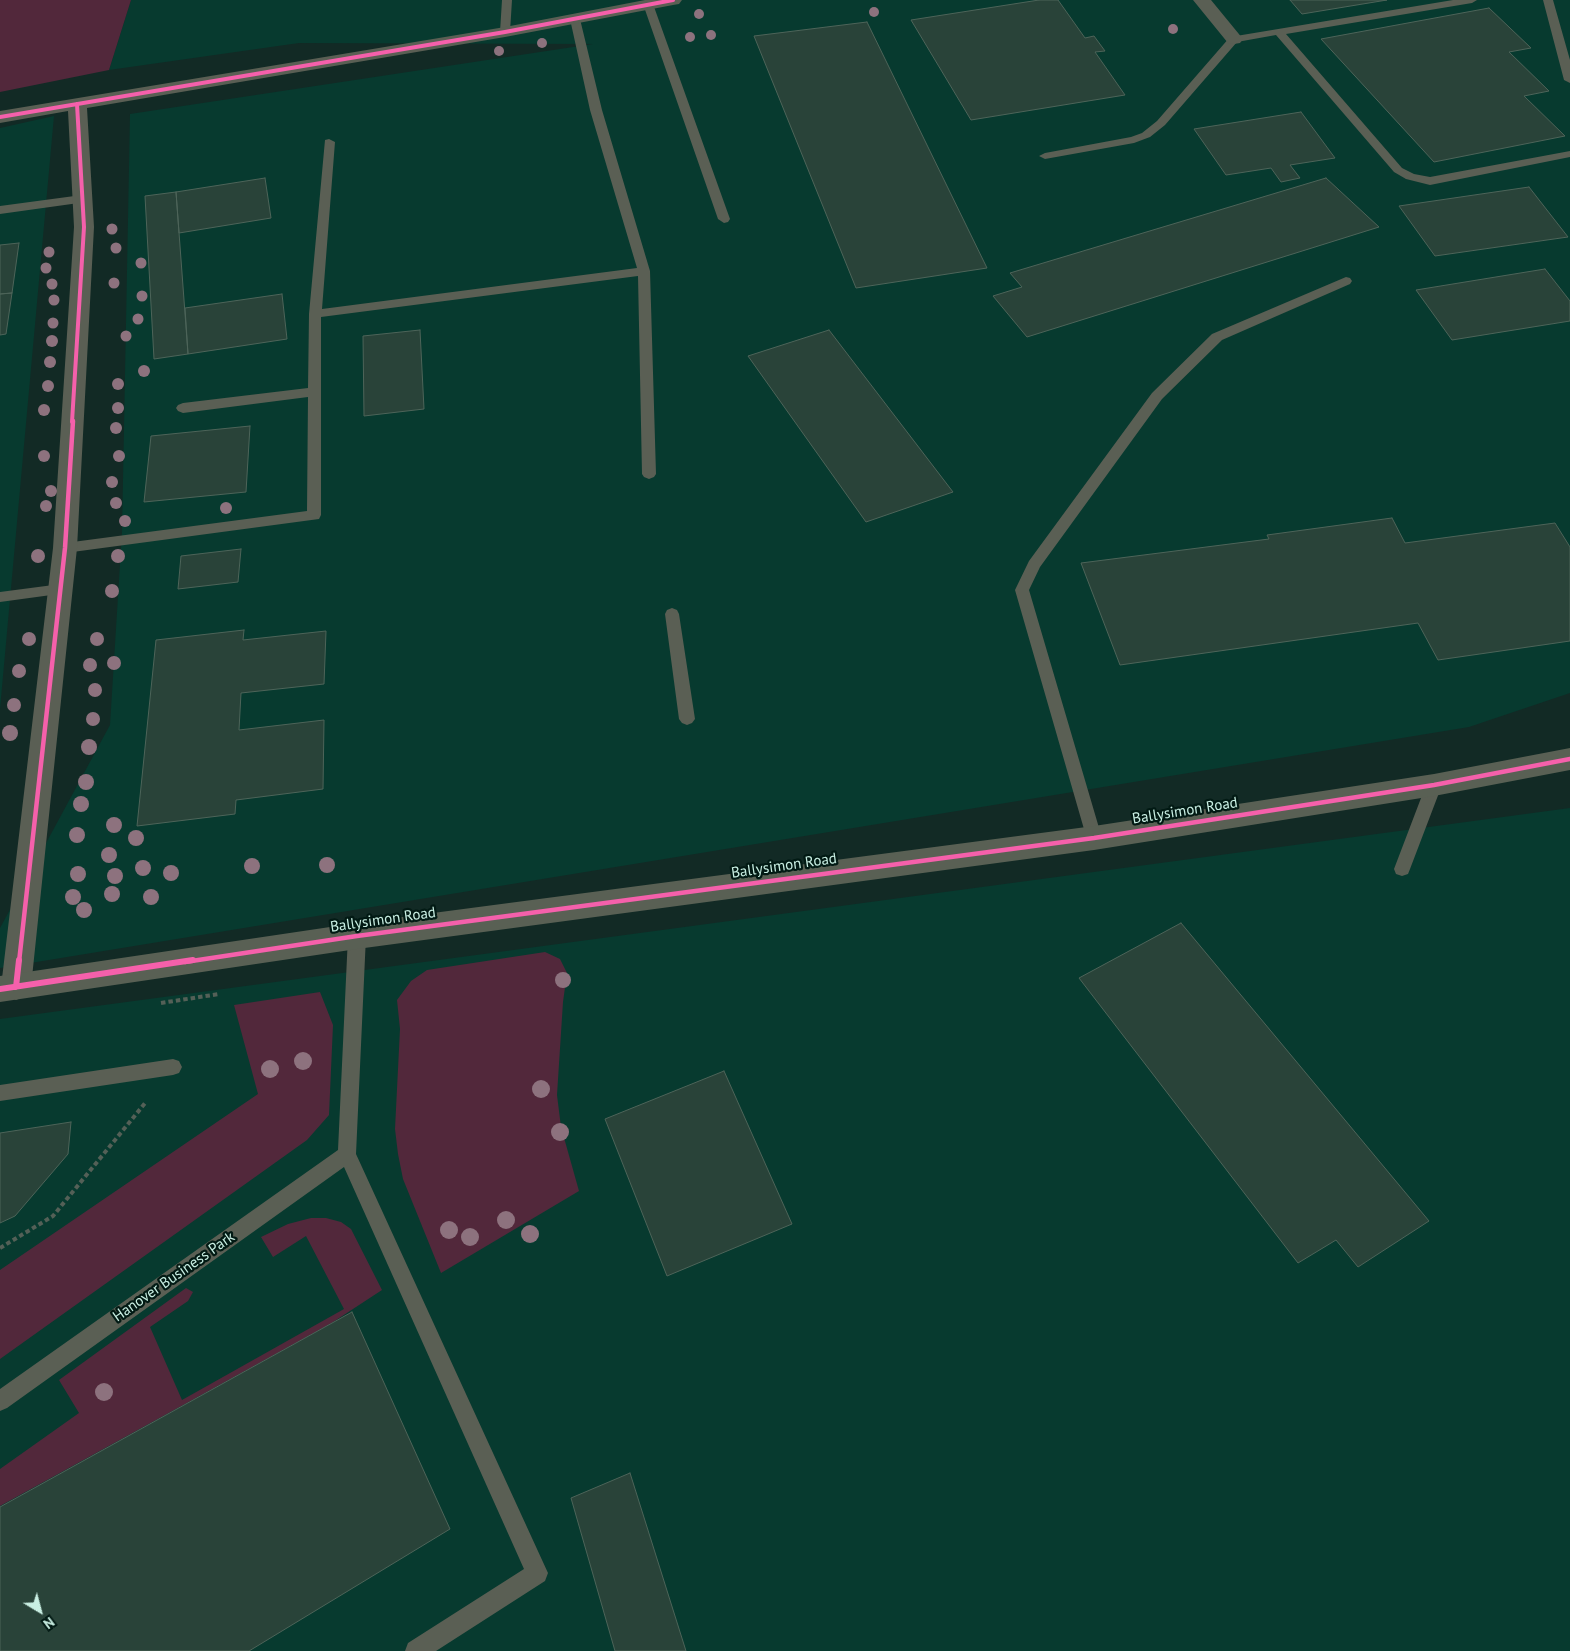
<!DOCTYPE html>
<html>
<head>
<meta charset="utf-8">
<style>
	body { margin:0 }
	#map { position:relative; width:1570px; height:1651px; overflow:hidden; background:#122a25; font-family:"PT Sans",sans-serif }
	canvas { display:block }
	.north { position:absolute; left:15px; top:1586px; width:50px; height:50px; -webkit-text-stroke:4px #021a14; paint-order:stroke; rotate:143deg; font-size:14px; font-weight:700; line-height:20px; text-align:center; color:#c9efe3 }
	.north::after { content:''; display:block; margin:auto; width:18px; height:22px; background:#c9efe3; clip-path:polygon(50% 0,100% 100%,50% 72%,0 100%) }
</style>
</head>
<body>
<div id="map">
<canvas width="1570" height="1651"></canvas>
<div class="north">N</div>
</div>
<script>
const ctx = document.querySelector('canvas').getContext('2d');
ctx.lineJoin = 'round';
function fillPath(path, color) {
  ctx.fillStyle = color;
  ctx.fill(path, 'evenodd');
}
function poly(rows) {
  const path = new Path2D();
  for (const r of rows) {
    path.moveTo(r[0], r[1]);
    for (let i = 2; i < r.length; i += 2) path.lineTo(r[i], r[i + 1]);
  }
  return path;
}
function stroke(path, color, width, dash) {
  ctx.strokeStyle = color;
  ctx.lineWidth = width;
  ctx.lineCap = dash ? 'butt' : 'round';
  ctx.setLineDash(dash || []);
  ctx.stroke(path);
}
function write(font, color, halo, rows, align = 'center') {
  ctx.font = font + ' "PT Sans",sans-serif';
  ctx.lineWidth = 4.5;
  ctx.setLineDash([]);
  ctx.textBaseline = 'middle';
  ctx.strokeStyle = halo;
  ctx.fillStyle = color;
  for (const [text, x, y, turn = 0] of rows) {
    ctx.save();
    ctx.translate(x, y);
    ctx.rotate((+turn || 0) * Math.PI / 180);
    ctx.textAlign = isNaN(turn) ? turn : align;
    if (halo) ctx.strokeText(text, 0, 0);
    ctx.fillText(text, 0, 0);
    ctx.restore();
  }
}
const built = poly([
	[131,0,1570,0,1570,693,1469,727,0,968,0,928,110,725,122,532,130,114,593,44,299,43,109,70],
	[54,116,0,709,0,128],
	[1570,808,1570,1651,0,1651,0,1019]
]);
const green = poly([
	[0,0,131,0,109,70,0,92],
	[545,952,560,959,567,973,563,1002,557,1095,561,1127,579,1191,441,1273,403,1179,398,1154,395,1129,400,1029,397,1000,411,981,427,970],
	[320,992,333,1025,329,1115,307,1140,0,1359,0,1270,258,1094,234,1005],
	[311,1218,326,1218,341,1222,351,1229,382,1290,330,1324,0,1506,0,1469,79,1413,59,1380,186,1288,193,1292,188,1301,150,1327,182,1400,344,1309,306,1236,273,1257,261,1237,288,1224]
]);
const building = poly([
	[1039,0,1058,0,1085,38,1094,36,1105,51,1095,52,1125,95,971,120,911,20,1039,0],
	[1290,0,1387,0,1302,14,1290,0],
	[1489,8,1531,48,1509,52,1549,91,1524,96,1565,136,1434,162,1321,39,1489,8],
	[867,22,987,268,856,288,754,36,867,22],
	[1301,112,1335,158,1290,165,1300,178,1281,182,1271,168,1226,175,1194,129,1301,112],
	[265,178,271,218,179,233,176,192,265,178],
	[1326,178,1379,227,1027,337,993,296,1022,287,1010,273,1326,178],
	[1529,187,1568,237,1435,256,1399,206,1529,187],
	[176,192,188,354,154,359,145,196,176,192],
	[19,243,12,293,0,294,0,245,19,243],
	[1545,269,1570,301,1570,321,1452,340,1416,290,1545,269],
	[12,293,6,334,0,335,0,294,12,293],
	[282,294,287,339,188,354,185,308,282,294],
	[420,330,424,409,364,416,363,336,420,330],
	[829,330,953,492,866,522,748,356,829,330],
	[250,426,246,492,144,502,151,436,250,426],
	[1392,518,1405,543,1555,523,1570,547,1570,641,1438,660,1418,623,1120,665,1081,563,1269,539,1267,535,1392,518],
	[241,549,238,582,178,589,181,556,241,549],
	[244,630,243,640,326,631,324,684,241,693,239,730,324,720,323,789,236,800,235,814,137,826,156,640,244,630],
	[1181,923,1429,1221,1358,1267,1336,1240,1298,1263,1079,978,1181,923],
	[724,1071,792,1224,667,1276,605,1119,724,1071],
	[71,1122,68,1154,15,1216,0,1223,0,1133,71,1122],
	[352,1312,450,1529,249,1651,0,1651,0,1507,352,1312],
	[630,1473,686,1651,615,1651,571,1498,630,1473]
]);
const path = poly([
	[161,1003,219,994],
	[0,1248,53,1216,146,1102]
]);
const lane = poly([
	[502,0,512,0,510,32,505,35,500,32,502,0],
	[1453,0,1477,0,1472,3,1286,34,1402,168,1414,174,1430,177,1570,151,1570,157,1430,185,1406,179,1394,172,1276,35,1237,42,1165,125,1150,137,1134,143,1045,159,1039,156,1045,153,1131,137,1142,133,1157,121,1230,37,1453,0],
	[1543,0,1553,0,1570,60,1570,83,1564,80,1543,0],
	[648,1,653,4,730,219,728,222,724,223,718,219,643,4,648,1],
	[575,16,580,19,602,110,650,271,656,474,654,477,649,479,644,477,642,474,638,276,321,317,321,515,319,519,65,553,60,552,58,548,60,544,65,543,307,511,308,397,183,413,178,411,176,408,178,405,183,403,308,388,309,314,325,140,329,139,335,142,322,309,637,268,590,110,570,19,575,16],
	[82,195,88,199,86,202,0,214,0,206,82,195],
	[1346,277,1350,278,1352,281,1350,284,1222,340,1162,399,1040,567,1029,590,1102,838,1100,843,1094,845,1088,843,1015,590,1029,561,1152,393,1212,334,1346,277],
	[61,584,66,585,68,589,66,593,0,602,0,592,61,584],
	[672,608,677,610,679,614,695,719,692,723,687,725,682,723,679,719,665,614,667,610,672,608],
	[1434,778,1440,780,1442,785,1410,869,1408,874,1402,876,1396,874,1394,869,1426,785,1428,780,1434,778],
	[357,929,363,931,366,936,356,1154,548,1573,545,1581,436,1651,405,1651,408,1643,524,1569,344,1167,7,1408,0,1411,0,1389,338,1150,348,936,351,931,357,929],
	[173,1059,179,1061,182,1067,179,1073,173,1075,0,1101,0,1085,173,1059]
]);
const street = poly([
	[645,0,682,0,679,4,673,5,505,37,87,108,94,227,77,548,31,987,26,996,16,1000,6,996,1,987,53,548,74,227,68,111,0,123,0,111,505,27,645,0],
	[1193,0,1211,0,1243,39,1240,43,1234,44,1228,43,1193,0]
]);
const secondary = poly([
	[1570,748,1570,770,1434,796,1094,850,357,949,0,1002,0,976,357,923,1094,826,1434,774,1570,748]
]);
const cyclewayFar2 = poly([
	[0,117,505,32,673,0],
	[72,422,84,227,77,104]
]);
const cyclewayFar1 = poly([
	[19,962,65,548,73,421],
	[185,962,357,936,1094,838,1434,785,1570,759]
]);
const cycleway = poly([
	[16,987,19,960],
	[0,989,193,960]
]);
const trees = [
	[874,12,5],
	[699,14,5],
	[1173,29,5],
	[711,35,5],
	[690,37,5],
	[542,43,5],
	[499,51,5],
	[112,229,5.5],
	[116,248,5.5],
	[49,252,5.5],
	[141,263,5.5],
	[46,268,5.5],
	[114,283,5.5],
	[52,284,5.5],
	[142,296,5.5],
	[54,300,5.5],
	[138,319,5.5],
	[53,323,5.5],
	[126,336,5.5],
	[52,341,6],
	[50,362,6],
	[144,371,6],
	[118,384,6],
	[48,386,6],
	[118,408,6],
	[44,410,6],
	[116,428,6],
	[44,456,6],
	[119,456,6],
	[112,482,6],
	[51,491,6],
	[116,503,6],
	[46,506,6],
	[226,508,6],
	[125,521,6],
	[38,556,7],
	[118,556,7],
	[112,591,7],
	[29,639,7],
	[97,639,7],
	[114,663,7],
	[90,665,7],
	[19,671,7],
	[95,690,7],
	[14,705,7],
	[93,719,7],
	[10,733,8],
	[89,747,8],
	[86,782,8],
	[81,804,8],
	[114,825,8],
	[77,835,8],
	[136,838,8],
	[109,855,8],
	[327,865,8],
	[252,866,8],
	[143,868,8],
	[171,873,8],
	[78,874,8],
	[115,876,8],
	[112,894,8],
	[73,897,8],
	[151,897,8],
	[84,910,8],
	[563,980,8],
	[303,1061,9],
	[270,1069,9],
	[541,1089,9],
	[560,1132,9],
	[506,1220,9],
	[449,1230,9],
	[530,1234,9],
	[470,1237,9],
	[104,1392,9]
];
const streetNames = [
	["Ballysimon Road",1185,811,-9],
	["Ballysimon Road",784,866,-8],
	["Ballysimon Road",383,920,-8],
	["Hanover Business Park",174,1277,-35]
];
fillPath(built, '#073a2f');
fillPath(green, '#52283b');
fillPath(building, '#294339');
stroke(building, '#4d6459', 1);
stroke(path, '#546057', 4, [4.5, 3]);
fillPath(lane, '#5a5f54');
fillPath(street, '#5a5f54');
fillPath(secondary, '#596054');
stroke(cyclewayFar2, '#f560ab', 4);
stroke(cyclewayFar1, '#f560ab', 4.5);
stroke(cycleway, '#f560ab', 6);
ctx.fillStyle = '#8d727e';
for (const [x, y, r] of trees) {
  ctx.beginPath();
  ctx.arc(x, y, r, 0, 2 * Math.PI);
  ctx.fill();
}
write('15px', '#c9efe3', '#021a14', streetNames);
</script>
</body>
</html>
